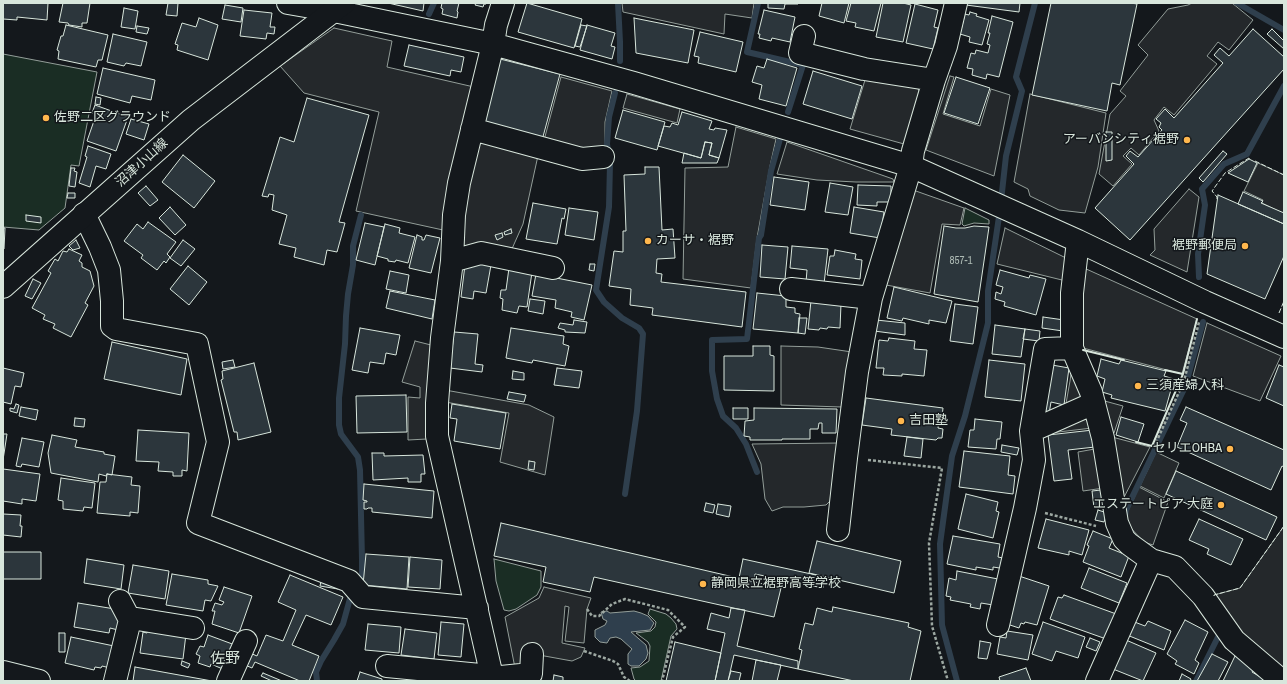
<!DOCTYPE html>
<html>
<head>
<meta charset="utf-8">
<style>
	body { margin:0 }
	#map { position:relative; width:1287px; height:684px; overflow:hidden; background:#14181c; font-family:"Archivo Narrow",sans-serif }
	canvas { display:block }
	.frame { position:absolute; inset:0; border:4px solid #d8e6dc; pointer-events:none }
</style>
</head>
<body>
<div id="map">
<canvas width="1287" height="684"></canvas>
<div class="frame"></div>
</div>
<script>
const ctx = document.querySelector('canvas').getContext('2d');
ctx.lineJoin = 'round';
function fillPath(path, color) {
  ctx.fillStyle = color;
  ctx.fill(path, 'evenodd');
}
function poly(rows) {
  const path = new Path2D();
  for (const r of rows) {
    path.moveTo(r[0], r[1]);
    for (let i = 2; i < r.length; i += 2) path.lineTo(r[i], r[i + 1]);
  }
  return path;
}
function stroke(path, color, width, dash) {
  ctx.strokeStyle = color;
  ctx.lineWidth = width;
  ctx.lineCap = dash ? 'butt' : 'round';
  ctx.setLineDash(dash || []);
  ctx.stroke(path);
}
function write(font, color, halo, rows, align = 'center') {
  ctx.font = font + ' "Archivo Narrow","Noto Sans JP",sans-serif';
  ctx.lineWidth = 3;
  ctx.setLineDash([]);
  ctx.textBaseline = 'middle';
  ctx.strokeStyle = halo;
  ctx.fillStyle = color;
  for (const [text, x, y, turn = 0] of rows) {
    ctx.save();
    ctx.translate(x, y);
    ctx.rotate((+turn || 0) * Math.PI / 180);
    ctx.textAlign = isNaN(turn) ? turn : align;
    if (halo) ctx.strokeText(text, 0, 0);
    ctx.fillText(text, 0, 0);
    ctx.restore();
  }
}
const green = poly([
	[3,54,97,72,79,166,71,165,65,208,39,230,3,227,3,54],
	[965,208,989,220,989,224,974,223,964,226,962,224,965,208],
	[494,559,541,571,541,587,537,595,516,609,509,611,504,610,496,581,494,559],
	[650,609,666,614,671,618,676,624,677,629,671,636,661,681,636,681,634,679,631,668,640,667,649,661,650,646,648,642,636,633,651,631,655,627,656,622,648,614,650,609]
]);
const parking = poly([
	[622,3,754,3,752,18,725,14,724,34,623,12,622,3],
	[1192,3,1232,3,1253,20,1229,50,1218,42,1207,56,1217,64,1174,115,1164,107,1154,120,1159,131,1139,155,1131,148,1123,156,1132,164,1113,186,1099,174,1110,114,1126,96,1120,91,1148,55,1138,45,1168,9,1188,5,1192,3],
	[334,28,392,41,387,67,474,87,443,230,356,211,379,112,304,93,280,66,334,28],
	[950,76,954,77,943,114,980,126,991,89,1010,95,994,176,926,150,950,76],
	[561,77,612,91,605,122,605,152,543,144,561,77],
	[865,80,916,86,920,92,904,144,850,129,865,80],
	[627,94,680,109,677,123,623,108,627,94],
	[1030,94,1106,113,1098,167,1085,213,1059,210,1030,196,1028,189,1014,182,1030,94],
	[736,127,776,139,770,166,757,238,751,288,683,279,685,168,728,167,736,127],
	[478,135,539,151,523,224,511,251,460,249,459,232,478,135],
	[787,142,893,179,894,182,856,182,817,180,777,174,787,142],
	[1258,163,1284,175,1284,214,1262,203,1263,200,1244,191,1258,163],
	[1189,189,1199,197,1187,272,1150,255,1155,250,1154,229,1189,189],
	[913,190,964,208,960,225,942,224,930,293,886,285,913,190],
	[1005,228,1068,259,1066,281,997,264,1005,228],
	[1084,268,1197,319,1182,374,1083,348,1081,337,1084,268],
	[1207,323,1281,356,1260,401,1193,376,1207,323],
	[415,341,431,345,427,439,408,440,408,397,420,398,420,387,402,382,415,341],
	[781,346,818,347,852,352,842,407,781,405,781,346],
	[1072,366,1085,399,1065,409,1070,381,1072,366],
	[445,390,529,405,554,417,545,475,500,462,509,413,445,402,445,390],
	[1101,400,1123,406,1114,433,1109,432,1101,400],
	[1089,413,1092,428,1050,433,1089,413],
	[1112,437,1150,447,1120,505,1112,437],
	[840,443,833,498,826,505,804,507,783,507,772,511,765,499,761,464,752,444,840,443],
	[1100,448,1104,488,1083,491,1078,452,1100,448],
	[1156,452,1179,463,1164,498,1140,486,1156,452],
	[1139,487,1168,502,1153,545,1144,542,1127,524,1127,513,1139,487],
	[1284,526,1284,676,1245,644,1214,595,1240,588,1284,526],
	[544,587,591,598,587,609,584,643,565,641,569,607,565,606,562,643,585,648,581,657,572,661,539,655,527,668,515,668,505,617,539,598,544,587]
]);
const water = poly([
	[607,611,610,613,634,611,641,613,648,616,654,623,650,630,631,632,646,645,648,653,646,659,639,666,631,666,628,664,628,654,632,649,621,639,616,637,610,638,607,643,600,642,595,637,595,630,605,625,607,621,603,619,601,612,607,611]
]);
const stream = poly([
	[618,3,620,42,620,61],
	[758,3,747,52,803,65,788,112],
	[1237,3,1284,30],
	[429,14,434,3],
	[615,93,609,117,607,144,610,163,609,207,596,290,604,302,622,318,639,328,643,334,637,411,625,494],
	[1001,201,1006,156,1022,91,1016,77,1035,3],
	[1199,277,1198,254,1205,205,1202,189,1224,164,1247,154,1284,86],
	[757,472,746,444,736,428,723,416,717,399,712,371,712,340,747,339,759,238,761,235,771,171,780,139],
	[1125,517,1126,510,1185,387,1203,322],
	[359,584,362,574,362,560,360,470,358,457,341,434,339,425,339,398,345,344,346,316,348,294,353,265,353,246,361,215],
	[317,681,316,672,321,661,334,640,343,624,351,595,354,592],
	[957,681,942,625,940,544,952,456,965,416,988,323,988,291,1000,210],
	[1196,681,1220,633]
]);
const building = poly([
	[3,3,48,3,47,20,17,17,17,20,3,19,3,3],
	[63,3,90,3,87,23,82,23,82,27,69,25,68,23,59,22,63,3],
	[168,3,178,3,177,16,166,15,168,3],
	[388,3,424,3,423,11,388,3],
	[442,3,459,3,457,11,458,12,457,18,442,14,443,9,441,8,442,3],
	[476,3,487,3,486,4,484,4,483,7,475,5,476,3],
	[527,3,582,19,574,48,518,32,527,3],
	[768,3,798,3,798,4,785,4,784,9,768,8,768,3],
	[822,3,849,3,844,23,819,16,822,3],
	[851,3,881,3,874,31,855,27,856,23,846,21,851,3],
	[883,3,903,3,911,5,903,42,876,37,883,3],
	[966,3,1020,3,1019,12,966,5,966,3],
	[1051,3,1131,3,1137,4,1120,85,1112,83,1107,111,1032,95,1051,3],
	[915,4,938,10,934,27,938,28,933,49,906,43,915,4],
	[225,5,243,8,241,22,222,19,225,5],
	[124,8,138,11,135,29,121,27,124,8],
	[244,10,272,13,270,27,275,27,274,34,267,33,266,39,240,36,244,10],
	[764,10,795,17,790,42,772,38,771,41,759,38,760,34,758,34,764,10],
	[970,12,977,14,976,16,989,20,982,45,969,42,970,37,960,34,965,14,969,15,970,12],
	[992,16,1013,22,999,77,987,74,986,79,972,75,973,69,967,68,971,53,975,54,976,50,988,53,990,45,987,44,990,33,988,33,992,16],
	[199,18,218,25,208,60,177,50,178,45,175,44,182,23,196,27,199,18],
	[634,18,694,30,688,63,636,53,634,18],
	[66,25,108,35,102,60,98,60,96,67,58,59,59,51,57,50,61,36,63,36,66,25],
	[581,25,587,26,580,47,575,46,581,25],
	[587,25,615,33,611,46,615,47,612,59,580,50,587,25],
	[137,26,149,28,147,34,136,32,137,26],
	[1253,29,1284,57,1284,69,1130,240,1095,208,1134,164,1126,156,1130,151,1138,157,1162,130,1159,127,1161,123,1156,119,1165,109,1174,118,1223,63,1214,55,1220,48,1229,56,1253,29],
	[1272,29,1284,41,1284,49,1267,34,1272,29],
	[700,32,743,42,736,72,698,63,699,57,694,56,700,32],
	[113,34,147,42,141,66,126,63,124,66,107,62,113,34],
	[409,45,464,57,461,72,451,70,450,76,404,66,409,45],
	[500,59,560,74,541,144,482,127,500,59],
	[767,59,797,68,786,106,759,99,762,85,752,82,757,66,764,68,767,59],
	[103,68,155,80,151,100,132,96,130,103,97,94,103,68],
	[813,71,862,86,852,119,803,104,813,71],
	[956,77,990,88,978,124,944,113,956,77],
	[96,97,101,98,100,105,95,104,96,97],
	[307,98,369,115,339,222,345,223,337,252,327,250,324,265,294,257,296,248,279,244,287,215,272,210,274,195,269,194,268,197,262,196,280,137,294,142,307,98],
	[95,105,128,117,116,151,87,141,96,115,92,113,95,105],
	[623,110,665,122,657,150,615,138,623,110],
	[682,112,712,121,709,129,714,130,715,128,727,130,719,158,709,155,712,143,705,142,701,158,658,146,664,126,670,127,672,123,678,125,682,112],
	[131,119,149,124,144,140,126,134,131,119],
	[1106,132,1112,132,1112,160,1106,161,1106,132],
	[705,142,712,143,709,155,719,158,717,163,682,163,684,153,701,158,705,142],
	[88,146,111,154,106,169,96,166,90,187,79,183,87,157,85,156,88,146],
	[1223,151,1227,154,1203,182,1199,178,1223,151],
	[183,155,215,181,194,208,162,182,183,155],
	[1249,159,1257,163,1248,182,1228,173,1249,159],
	[645,167,659,167,662,230,673,229,675,258,657,259,656,273,662,274,661,282,746,292,742,327,652,315,653,308,630,305,631,289,609,286,614,251,623,252,623,231,626,231,624,175,645,174,645,167],
	[71,168,75,168,74,171,77,172,75,187,69,186,71,168],
	[774,177,809,182,805,210,770,205,774,177],
	[830,183,853,187,848,215,825,212,830,183],
	[858,185,891,186,891,202,877,202,877,206,857,205,858,185],
	[146,186,158,200,150,206,138,193,146,186],
	[1243,192,1263,201,1261,203,1284,213,1284,224,1238,204,1243,192],
	[68,193,75,193,75,198,67,198,68,193],
	[1218,195,1284,224,1284,256,1265,299,1207,274,1218,195],
	[533,203,566,209,564,219,562,218,557,244,526,239,533,203],
	[170,207,186,225,175,235,159,218,170,207],
	[854,207,884,212,880,238,850,233,854,207],
	[569,208,598,212,594,240,565,235,569,208],
	[26,215,41,217,41,223,26,221,26,215],
	[148,222,176,242,167,254,170,257,166,263,164,261,157,270,141,258,143,255,124,241,137,224,143,229,148,222],
	[365,223,384,227,375,265,356,260,365,223],
	[385,224,400,228,399,233,415,237,408,263,396,260,395,262,388,261,388,259,377,256,385,224],
	[944,226,956,228,965,228,974,226,989,227,978,302,934,294,944,226],
	[3,228,5,228,4,249,3,249,3,228],
	[511,229,512,233,505,235,504,232,511,229],
	[502,233,503,237,497,240,495,235,502,233],
	[417,235,422,237,422,240,424,240,426,235,440,238,431,273,409,268,417,235],
	[76,240,80,248,73,250,69,246,76,240],
	[183,240,195,249,181,266,170,258,183,240],
	[762,245,788,247,785,279,760,277,762,245],
	[792,246,828,249,824,284,806,282,807,270,790,268,792,246],
	[69,249,82,255,79,261,82,263,82,267,90,271,94,286,85,303,88,305,71,337,53,328,55,324,43,319,45,315,32,308,51,273,48,271,55,259,58,261,63,251,67,252,69,249],
	[835,250,856,254,855,259,862,260,860,279,827,275,830,256,834,256,835,250],
	[476,262,491,265,486,293,474,291,473,299,461,297,465,265,476,262],
	[590,264,595,264,594,271,589,270,590,264],
	[188,266,207,282,189,305,170,289,188,266],
	[509,268,532,272,527,307,519,306,517,313,502,310,503,299,500,298,501,290,506,290,509,268],
	[1000,270,1029,278,1030,275,1046,279,1036,315,1004,306,1005,302,995,299,996,292,1001,294,1003,287,996,285,1000,270],
	[390,271,409,275,406,293,386,289,390,271],
	[536,274,592,285,584,320,571,317,572,312,555,308,556,300,532,296,536,274],
	[33,279,41,283,32,299,25,296,33,279],
	[894,287,952,301,946,323,929,320,929,324,903,318,902,321,887,318,894,287],
	[390,291,435,300,432,319,386,308,390,291],
	[757,293,786,296,786,307,795,308,795,313,800,314,798,333,753,329,757,293],
	[530,299,545,301,543,314,528,311,530,299],
	[811,301,841,304,840,328,828,327,827,329,820,328,819,330,808,329,811,301],
	[955,304,978,307,973,344,950,341,955,304],
	[1043,317,1064,320,1063,331,1042,328,1043,317],
	[799,318,807,318,805,334,798,333,799,318],
	[574,320,587,322,585,333,565,332,565,330,558,328,560,323,573,325,574,320],
	[876,320,905,323,905,335,874,331,876,320],
	[995,325,1025,329,1021,357,992,354,995,325],
	[360,328,400,335,396,355,386,353,384,364,370,362,368,373,352,370,360,328],
	[511,328,564,336,563,344,569,346,565,366,533,360,532,363,506,358,511,328],
	[1025,329,1040,331,1039,341,1023,339,1025,329],
	[454,332,478,334,475,364,483,365,482,372,450,368,454,332],
	[889,338,915,341,914,349,927,350,924,376,902,374,902,376,883,375,884,368,876,368,879,340,888,341,889,338],
	[112,342,187,359,181,395,104,379,112,342],
	[753,346,770,346,770,355,774,356,774,391,724,390,724,356,753,356,753,346],
	[1101,359,1119,364,1121,360,1166,371,1164,376,1174,379,1165,411,1111,398,1112,395,1102,392,1105,379,1097,376,1101,359],
	[233,360,235,367,223,369,222,362,233,360],
	[989,360,1025,364,1021,401,985,397,989,360],
	[254,363,271,432,238,440,237,432,234,432,221,380,223,379,222,371,254,363],
	[1052,365,1069,368,1064,405,1051,402,1049,414,1041,413,1052,365],
	[1279,365,1284,367,1284,406,1266,398,1279,365],
	[3,368,24,373,21,387,15,386,11,404,3,402,3,368],
	[557,368,582,371,579,388,554,385,557,368],
	[513,371,524,373,524,380,512,379,513,371],
	[509,392,526,395,524,402,507,399,509,392],
	[406,395,407,432,357,433,356,396,406,395],
	[866,398,943,408,942,417,939,417,938,428,943,429,942,438,938,438,936,440,891,435,892,429,862,425,866,398],
	[16,404,19,405,17,413,10,411,10,408,14,409,16,404],
	[452,404,506,413,500,449,454,441,457,419,450,418,452,404],
	[21,407,38,410,36,420,19,416,21,407],
	[1186,407,1284,450,1284,467,1282,466,1271,490,1177,447,1187,423,1180,420,1186,407],
	[733,408,748,408,748,419,733,419,733,408],
	[754,408,837,409,836,433,822,433,822,423,819,423,818,429,810,429,810,439,782,439,782,440,750,440,750,437,744,436,745,421,754,420,754,408],
	[1121,417,1144,424,1138,442,1116,435,1121,417],
	[75,418,85,419,84,427,74,426,75,418],
	[975,419,1002,422,1000,439,997,439,996,449,968,447,970,430,974,430,975,419],
	[138,430,189,433,187,471,182,470,182,476,173,476,173,472,158,471,159,462,136,461,138,430],
	[1093,430,1095,447,1068,450,1072,479,1054,481,1048,435,1093,430],
	[3,434,7,434,3,460,3,434],
	[52,435,77,440,75,447,104,452,104,454,115,456,112,475,107,474,106,476,99,474,98,482,51,473,48,453,52,435],
	[907,437,923,439,921,458,904,456,907,437],
	[22,438,44,442,39,467,22,464,21,467,16,466,22,438],
	[1002,445,1019,448,1017,455,1001,452,1002,445],
	[964,451,1010,456,1008,475,1015,476,1013,494,959,487,964,451],
	[372,453,384,453,384,456,423,455,425,474,421,474,421,482,408,482,408,478,373,480,372,453],
	[529,461,535,462,534,470,528,469,529,461],
	[3,469,40,474,36,501,22,499,22,504,3,501,3,469],
	[1176,471,1277,517,1266,540,1166,494,1176,471],
	[107,474,132,477,131,485,140,486,138,513,130,512,130,516,97,513,100,482,106,482,107,474],
	[61,478,95,483,92,508,84,507,83,511,63,509,63,501,58,500,61,478],
	[364,484,434,491,432,518,372,512,372,508,368,508,367,509,364,509,364,502,367,502,367,501,363,500,364,484],
	[1101,490,1103,507,1094,508,1092,491,1101,490],
	[966,494,998,502,996,511,999,512,993,538,958,529,966,494],
	[706,503,715,505,713,513,704,511,706,503],
	[718,504,731,506,729,517,716,514,718,504],
	[1098,510,1107,513,1104,522,1095,520,1098,510],
	[3,514,21,515,20,526,22,526,21,537,3,535,3,514],
	[1046,519,1089,530,1082,555,1069,551,1069,555,1038,548,1046,519],
	[1199,519,1243,539,1231,565,1207,554,1209,549,1189,540,1199,519],
	[501,523,781,588,774,617,594,577,590,592,543,582,546,567,494,556,501,523],
	[1093,531,1113,539,1109,548,1129,556,1121,577,1083,562,1089,546,1087,545,1093,531],
	[953,536,1000,544,998,557,1008,559,1006,569,993,567,993,570,976,567,976,570,947,564,953,536],
	[817,541,901,561,894,593,809,573,817,541],
	[3,552,41,552,41,579,3,579,3,552],
	[366,554,409,557,407,589,363,585,366,554],
	[410,557,442,560,440,589,408,587,410,557],
	[87,559,124,565,121,589,84,583,87,559],
	[743,559,825,577,823,588,755,574,754,581,739,578,743,559],
	[133,565,169,571,165,599,128,593,133,565],
	[1089,568,1127,583,1119,603,1081,588,1089,568],
	[957,571,998,579,993,605,981,603,980,609,970,607,971,604,950,600,951,597,946,596,949,578,956,580,957,571],
	[172,574,208,580,208,584,218,586,211,601,205,600,203,611,166,605,172,574],
	[290,575,343,597,331,625,306,615,292,645,319,656,309,681,300,681,255,662,252,668,245,665,250,653,257,656,266,635,283,641,296,610,278,602,290,575],
	[1019,576,1049,586,1037,625,1025,622,1024,624,1021,623,1019,628,1004,623,1019,576],
	[321,581,339,585,338,589,320,586,321,581],
	[224,587,252,596,239,633,212,624,215,611,212,611,215,603,222,605,224,602,219,600,224,587],
	[1064,595,1119,615,1109,640,1050,619,1058,597,1062,598,1064,595],
	[78,603,115,609,120,617,118,630,110,628,109,633,74,627,78,603],
	[833,607,909,623,908,627,921,631,910,681,854,681,798,669,802,650,799,649,805,623,813,625,817,608,832,612,833,607],
	[731,608,745,610,737,646,798,661,798,669,734,655,728,681,715,681,725,633,707,629,711,613,729,618,731,608],
	[1185,620,1208,632,1195,660,1199,663,1194,674,1175,664,1177,661,1167,654,1185,620],
	[1132,621,1145,626,1148,621,1171,631,1164,650,1127,635,1132,621],
	[441,622,464,624,461,657,438,655,441,622],
	[1043,622,1085,637,1078,658,1056,651,1052,661,1032,654,1043,622],
	[368,624,401,627,399,653,365,650,368,624],
	[148,629,186,634,183,659,140,653,143,632,147,633,148,629],
	[405,629,437,633,434,659,401,655,405,629],
	[1007,631,1033,635,1028,660,997,654,1000,637,1006,638,1007,631],
	[59,633,65,633,65,652,59,652,59,633],
	[208,635,235,645,225,670,211,664,210,667,198,663,200,656,196,654,200,646,204,647,208,635],
	[71,637,114,646,110,668,102,666,101,668,95,667,94,670,65,663,71,637],
	[1090,638,1100,642,1096,651,1086,647,1090,638],
	[1126,640,1156,653,1143,681,1113,669,1126,640],
	[980,641,991,643,987,659,978,658,980,641],
	[675,642,721,653,715,681,666,681,675,642],
	[1212,654,1228,662,1218,681,1197,681,1212,654],
	[1235,656,1255,667,1252,672,1267,681,1223,681,1235,656],
	[756,660,781,665,777,681,752,681,756,660],
	[182,661,190,664,188,668,181,665,182,661],
	[135,667,212,681,133,681,135,667],
	[1026,668,1031,681,1000,681,999,677,1026,668],
	[731,671,741,673,739,681,728,681,731,671],
	[360,672,382,679,382,681,357,681,360,672],
	[263,673,282,681,272,681,261,676,263,673],
	[1182,674,1191,679,1190,681,1179,681,1182,674],
	[554,675,563,677,563,681,553,681,554,675]
]);
const path = poly([
	[1154,447,1184,381,1199,322],
	[868,460,942,468,929,543,932,626,948,681],
	[1045,513,1096,526],
	[587,609,592,616,599,616,612,604,625,599,668,610,685,627,673,637,662,681],
	[584,651,613,661,618,664,624,677,630,681]
]);
const minor = poly([
	[288,3,334,11,493,44,634,83,911,166,1078,241,1205,302,1284,337],
	[804,36,800,53,864,69,934,80],
	[472,129,582,159,603,157],
	[84,214,100,247,109,270,112,301,112,326,116,329,197,344,218,442,198,523,349,581,363,597,477,608],
	[1078,241,1072,293,1072,348,1091,392,1103,438,1117,523,1124,539,1129,544,1151,560,1175,567,1203,596,1234,640,1282,681],
	[452,261,481,253,553,268],
	[791,289,871,298],
	[1031,431,1094,403],
	[838,530,846,458,857,372,871,298,911,166,913,151,934,80,946,46,956,3],
	[130,620,137,619,193,628],
	[998,625,1025,508,1034,460,1031,431,1045,349,1072,348],
	[387,666,501,677,531,674,532,654],
	[3,672,39,681],
	[115,681,130,620,120,601],
	[228,681,246,641],
	[493,681,437,436,437,403,442,338,452,261,454,215,459,183,493,44,496,25,503,3],
	[1097,681,1151,560]
]);
const major = poly([
	[3,287,191,120,344,3]
]);
const fence = poly([
	[1255,161,1284,175],
	[1217,199,1217,197,1212,191,1225,173,1249,158,1250,159],
	[1279,313,1284,301],
	[1214,596,1214,595,1240,588,1284,526]
]);
const wall = poly([
	[1083,350,1124,360],
	[1165,370,1183,374,1197,319],
	[1136,442,1152,446,1183,374]
]);
const markers = [
	[46,118,4,"#ffb74d"],
	[1187,140,4,"#ffb74d"],
	[648,241,4,"#ffb74d"],
	[1245,246,4,"#ffb74d"],
	[1138,386,4,"#ffb74d"],
	[901,421,4,"#ffb74d"],
	[1230,449,4,"#ffb74d"],
	[1221,505,4,"#ffb74d"],
	[703,584,4,"#ffb74d"]
];
const numberNames = [
	["857-1",961,261]
];
const poiNames = [
	["佐野二区グラウンド",54,118],
	["アーバンシティ裾野",1179,140,"right"],
	["カーサ・裾野",656,241],
	["裾野郵便局",1237,246,"right"],
	["三須産婦人科",1146,386],
	["吉田塾",909,421],
	["セリエOHBA",1222,449,"right"],
	["エステートピア 大庭",1213,505,"right"],
	["静岡県立裾野高等学校",711,584]
];
const streetNames = [
	["沼津小山線",142,163,-42]
];
const quarterNames = [
	["佐野",225,659]
];
fillPath(green, '#1a2d24');
stroke(green, '#939e99', 1);
fillPath(parking, '#24282b');
stroke(parking, '#939e99', 1);
fillPath(water, '#2f3f4d');
stroke(water, '#939e99', 1);
stroke(stream, '#2f3f4d', 6);
fillPath(building, '#2c363c');
stroke(building, '#d8e6dc', 1);
stroke(minor, '#d8e6dc', 24);
stroke(major, '#d8e6dc', 24);
stroke(path, '#9da8a2', 2.5, [3, 2]);
stroke(minor, '#14181c', 22);
stroke(major, '#14181c', 22);
stroke(fence, '#d8e6dc', 1, [5, 2]);
stroke(wall, '#d8e6dc', 2);
for (const [x, y, r, color] of markers) {
  const dot = new Path2D();
  dot.arc(x, y, r, 0, 2 * Math.PI);
  ctx.fillStyle = color;
  ctx.fill(dot);
  stroke(dot, '#14181c', 1.5);
}
write('11px', '#adbab4', null, numberNames);
write('13px', '#d8e6dc', '#14181c', poiNames, 'left');
write('13px', '#d8e6dc', '#14181c', streetNames);
write('15px', '#d8e6dc', '#14181c', quarterNames);
</script>
</body>
</html>
